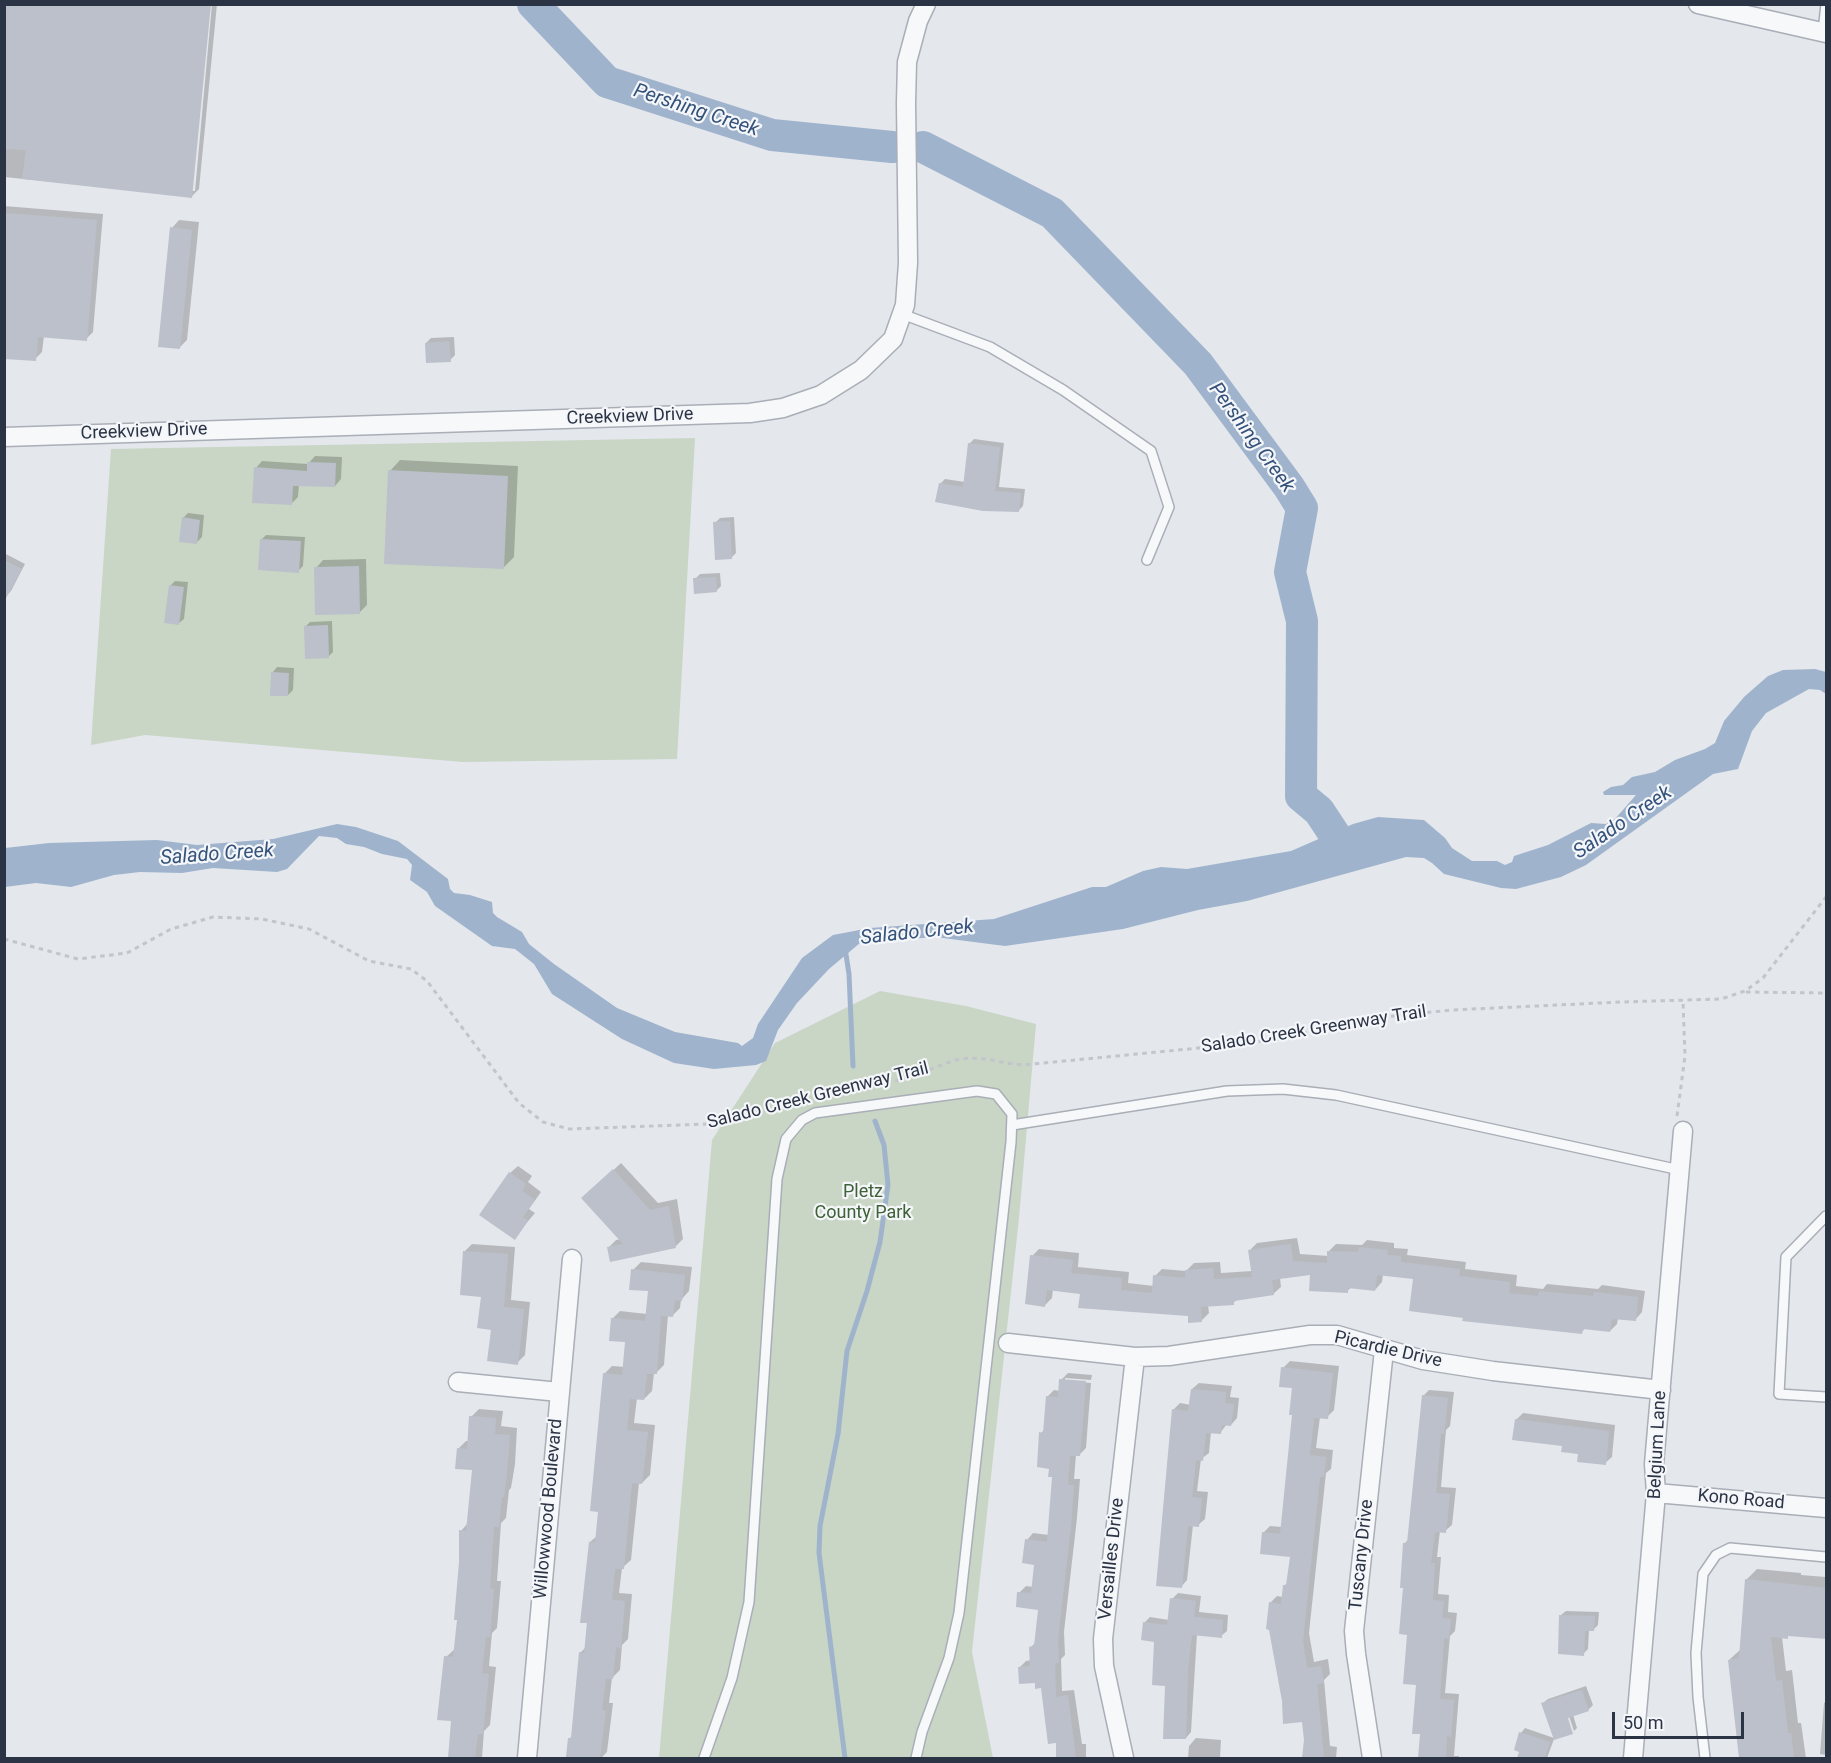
<!DOCTYPE html>
<html>
<head>
<meta charset="utf-8">
<style>
	body { margin:0 }
	#map { position:relative; width:1831px; height:1763px; overflow:hidden; background:#e4e7ec; font-family:Roboto,sans-serif }
	canvas { display:block }
	.frame { position:absolute; inset:0; border:6px solid #2b3445; pointer-events:none }
	.scale { position:absolute; left:1612px; top:1712px; width:132px; height:27px; box-sizing:border-box; border:3px solid #2b3445; border-top:0; padding-left:8px; font-size:18px; line-height:21px; white-space:nowrap; color:#2b3445; -webkit-text-stroke:4px #f4f6f9; paint-order:stroke }
</style>
</head>
<body>
<div id="map">
<canvas width="1831" height="1763"></canvas>
<div class="frame"></div>
<div class="scale">50 m</div>
</div>
<script>
const ctx = document.querySelector('canvas').getContext('2d');
ctx.lineJoin = 'round';
function fillPath(path, color) {
  ctx.fillStyle = color;
  ctx.fill(path, 'evenodd');
}
function poly(rows) {
  const path = new Path2D();
  for (const r of rows) {
    path.moveTo(r[0], r[1]);
    for (let i = 2; i < r.length; i += 2) path.lineTo(r[i], r[i + 1]);
  }
  return path;
}
function stroke(path, color, width, dash) {
  ctx.strokeStyle = color;
  ctx.lineWidth = width;
  ctx.lineCap = dash ? 'butt' : 'round';
  ctx.setLineDash(dash || []);
  ctx.stroke(path);
}
function write(font, color, halo, rows, align = 'center') {
  ctx.font = font + ' Roboto,sans-serif';
  ctx.lineWidth = 4.5;
  ctx.setLineDash([]);
  ctx.textBaseline = 'middle';
  ctx.strokeStyle = halo;
  ctx.fillStyle = color;
  for (const [text, x, y, turn = 0] of rows) {
    ctx.save();
    ctx.translate(x, y);
    ctx.rotate((+turn || 0) * Math.PI / 180);
    ctx.textAlign = isNaN(turn) ? turn : align;
    if (halo) ctx.strokeText(text, 0, 0);
    ctx.fillText(text, 0, 0);
    ctx.restore();
  }
}
const green = poly([
	[695,438,677,759,463,762,145,735,91,745,111,449],
	[880,991,966,1006,1036,1024,1019,1218,972,1652,993,1758,659,1758,712,1140,775,1043]
]);
const water = poly([
	[1815,669,1826,672,1826,694,1820,690,1809,689,1766,713,1752,731,1738,769,1713,774,1586,865,1561,877,1516,889,1501,888,1444,874,1432,863,1424,858,1406,857,1247,901,1198,910,1123,929,1005,946,935,937,860,943,829,969,797,1003,778,1030,766,1061,756,1065,714,1069,674,1063,622,1039,552,994,534,964,515,949,492,946,435,906,427,892,410,880,412,865,407,859,382,854,364,847,346,844,337,838,319,836,287,869,277,872,213,868,182,873,140,872,114,875,71,887,36,883,5,887,5,848,49,843,157,840,197,845,273,839,337,824,356,827,398,841,448,879,450,889,454,893,470,895,492,902,493,913,497,917,522,932,529,944,554,964,617,1008,675,1032,738,1043,742,1046,753,1038,758,1024,802,958,833,935,870,928,994,919,1092,887,1106,887,1143,871,1161,867,1187,869,1291,851,1353,824,1378,817,1424,820,1445,838,1452,848,1472,861,1497,861,1505,865,1512,862,1514,856,1548,845,1591,823,1606,824,1615,819,1636,795,1604,795,1603,792,1611,787,1623,785,1632,777,1655,772,1675,760,1705,749,1715,743,1724,721,1744,697,1768,676,1783,670]
]);
const shadow = poly([
	[4,4,192,191,195,191,212,4,217,4,199,189,192,196,4,177],
	[4,206,103,214,93,332,86,339,44,336,42,352,35,359,4,357],
	[179,220,199,222,187,340,179,348,172,228],
	[454,337,455,355,450,360,426,343,431,338],
	[974,439,1004,443,999,487,1025,489,1023,506,1018,511,940,484,945,479,965,482,969,444],
	[315,456,342,457,341,479,335,486,299,485,298,497,291,504,256,468,262,461,308,464],
	[400,460,518,466,514,557,503,568,390,471],
	[188,513,204,515,202,537,197,542,183,518],
	[734,517,736,553,731,558,715,523,720,518],
	[266,535,305,537,303,566,298,571,261,540],
	[4,553,25,564,11,591,6,596,4,595],
	[366,559,367,605,359,613,316,568,323,560],
	[720,573,721,586,716,591,695,579,700,574],
	[175,581,188,582,184,619,179,623,171,585],
	[332,621,333,652,328,657,305,627,310,622],
	[277,667,294,668,293,690,288,695,273,672],
	[621,1163,658,1203,677,1199,683,1239,676,1246,609,1247,616,1240,621,1239,591,1191],
	[518,1166,532,1176,528,1182,541,1192,529,1209,535,1213,514,1238,510,1173],
	[1297,1238,1300,1254,1329,1256,1329,1251,1336,1244,1362,1245,1367,1240,1394,1243,1394,1248,1408,1249,1407,1255,1466,1262,1465,1269,1517,1275,1516,1286,1543,1289,1547,1284,1598,1289,1602,1285,1645,1291,1642,1312,1635,1320,1618,1318,1617,1324,1610,1331,1585,1328,1582,1332,1464,1316,1414,1278,1383,1274,1382,1282,1375,1290,1352,1287,1347,1291,1312,1273,1280,1278,1281,1287,1273,1294,1238,1299,1233,1303,1208,1305,1209,1313,1202,1320,1189,1315,1081,1292,1053,1289,1052,1298,1045,1305,1032,1256,1039,1249,1079,1253,1078,1267,1129,1272,1128,1283,1154,1286,1155,1276,1162,1269,1186,1271,1194,1263,1220,1262,1221,1273,1252,1271,1250,1250,1257,1243],
	[472,1244,515,1247,511,1300,530,1302,525,1355,517,1363,492,1328,482,1295,464,1252],
	[641,1262,692,1267,689,1291,681,1300,680,1308,672,1316,668,1315,664,1365,656,1373,654,1373,652,1391,644,1399,637,1398,634,1423,655,1425,650,1475,642,1483,639,1483,631,1560,622,1568,619,1593,632,1594,628,1639,622,1645,620,1670,612,1678,609,1703,613,1703,607,1752,601,1758,567,1756,569,1739,573,1735,580,1653,586,1647,590,1542,597,1536,605,1373,612,1366,625,1367,627,1341,612,1319,620,1311,647,1314,650,1290,633,1270],
	[1290,1361,1339,1366,1334,1410,1327,1417,1320,1417,1316,1448,1333,1450,1331,1469,1326,1473,1309,1633,1314,1662,1328,1659,1330,1674,1324,1680,1330,1746,1337,1747,1336,1758,1304,1758,1305,1740,1303,1721,1284,1701,1270,1603,1277,1596,1283,1597,1285,1585,1288,1582,1291,1556,1263,1533,1270,1526,1282,1527,1293,1414,1294,1387,1283,1368],
	[1068,1373,1092,1375,1091,1380,1065,1378,1065,1381,1091,1383,1086,1448,1079,1455,1076,1455,1074,1479,1080,1479,1077,1518,1064,1632,1065,1655,1061,1659,1062,1691,1074,1690,1082,1744,1086,1744,1086,1758,1058,1758,1057,1741,1042,1687,1020,1667,1026,1661,1032,1660,1031,1647,1036,1642,1040,1608,1019,1593,1026,1586,1033,1587,1036,1563,1027,1540,1033,1533,1049,1535,1054,1476,1041,1433,1045,1429,1047,1397,1054,1390,1060,1391,1061,1380],
	[1199,1383,1232,1386,1230,1397,1239,1398,1237,1418,1231,1425,1227,1424,1220,1433,1211,1432,1209,1453,1201,1459,1197,1491,1208,1492,1205,1519,1198,1525,1193,1525,1187,1580,1181,1587,1173,1410,1180,1403,1191,1405,1192,1389],
	[1429,1390,1454,1392,1450,1426,1446,1430,1441,1487,1456,1488,1452,1525,1445,1531,1440,1531,1437,1557,1441,1557,1438,1594,1449,1595,1448,1612,1457,1613,1455,1631,1450,1636,1445,1693,1459,1694,1454,1756,1459,1756,1459,1758,1420,1758,1422,1733,1417,1684,1408,1633,1405,1587,1405,1543,1409,1539,1423,1396],
	[479,1409,503,1411,501,1426,517,1428,515,1464,511,1488,509,1490,506,1518,501,1523,497,1581,501,1581,497,1628,492,1633,489,1666,496,1667,490,1725,484,1731,482,1758,449,1758,453,1720,446,1657,455,1649,459,1619,461,1531,468,1523,473,1469,458,1449,466,1441,469,1441,471,1417],
	[1523,1413,1615,1425,1612,1457,1605,1463,1579,1452,1516,1420],
	[1757,1569,1801,1573,1801,1575,1826,1577,1826,1644,1826,1637,1790,1634,1787,1637,1782,1637,1786,1671,1792,1670,1798,1723,1801,1723,1806,1758,1740,1758,1729,1660,1740,1650,1746,1580],
	[1178,1593,1201,1596,1199,1612,1228,1615,1227,1631,1221,1636,1197,1634,1191,1732,1186,1738,1166,1684,1155,1640,1144,1623,1150,1617,1169,1620,1172,1599],
	[1566,1611,1599,1612,1598,1625,1593,1630,1589,1630,1588,1649,1583,1654,1561,1615],
	[1586,1686,1593,1705,1588,1710,1573,1715,1577,1728,1574,1731,1567,1710,1564,1711,1571,1732,1573,1732,1554,1739,1547,1758,1518,1758,1521,1751,1521,1733,1525,1728,1554,1738,1543,1703,1548,1699],
	[1826,1701,1826,1755,1820,1754,1824,1703],
	[1196,1738,1221,1740,1220,1758,1188,1758,1189,1746]
]);
const stream = poly([
	[845,948,849,974,853,1066],
	[845,1758,819,1553,820,1526,838,1434,847,1351,867,1291,880,1242,888,1185,884,1145,875,1121]
]);
const river = poly([
	[533,4,607,82,772,135,892,147],
	[923,147,1052,213,1198,364,1289,487,1302,508,1290,572,1302,621,1301,796,1319,811,1344,849]
]);
const building = poly([
	[4,4,211,4,192,198,22,179,26,150,4,149],
	[4,213,97,220,87,341,38,337,36,361,4,359],
	[170,227,192,230,180,349,158,347],
	[449,341,451,362,426,363,425,343],
	[968,443,1000,447,995,491,1021,493,1019,512,983,511,935,502,939,483,963,487],
	[307,462,336,463,335,487,293,486,292,505,252,503,254,467,307,471],
	[388,470,508,476,504,569,384,564],
	[182,517,200,520,197,544,179,542],
	[730,521,732,559,715,560,713,522],
	[260,539,301,541,299,573,258,570],
	[4,560,22,569,4,602],
	[359,566,360,614,315,615,314,567],
	[716,577,717,592,694,594,693,578],
	[169,585,184,587,179,625,164,623],
	[328,625,329,658,305,659,304,626],
	[271,672,289,673,288,696,270,696],
	[613,1169,650,1210,669,1206,676,1248,610,1262,607,1247,623,1244,581,1198],
	[509,1172,526,1184,522,1191,535,1200,523,1217,528,1221,515,1240,479,1215],
	[1291,1244,1293,1261,1327,1263,1327,1251,1358,1252,1359,1247,1388,1250,1387,1255,1401,1256,1401,1262,1460,1269,1459,1276,1510,1282,1509,1293,1538,1296,1539,1291,1593,1296,1594,1292,1638,1297,1636,1321,1612,1319,1610,1332,1583,1329,1582,1334,1462,1321,1463,1318,1409,1311,1413,1279,1377,1275,1375,1291,1348,1288,1348,1293,1309,1291,1310,1275,1272,1280,1274,1295,1234,1301,1234,1305,1201,1307,1202,1322,1188,1323,1188,1316,1078,1308,1080,1294,1047,1290,1045,1307,1025,1304,1030,1255,1073,1260,1071,1273,1122,1278,1121,1290,1152,1293,1153,1275,1185,1278,1185,1270,1213,1268,1214,1279,1252,1277,1248,1250],
	[463,1251,508,1254,504,1307,524,1309,518,1365,487,1361,491,1330,477,1328,481,1297,460,1295],
	[631,1269,685,1275,682,1301,675,1300,673,1317,661,1316,657,1374,647,1374,644,1400,630,1399,627,1430,648,1432,642,1484,632,1483,624,1569,615,1569,612,1600,625,1601,621,1648,616,1647,613,1679,606,1679,602,1710,606,1711,600,1758,566,1757,568,1738,571,1738,579,1652,584,1653,587,1623,580,1623,589,1542,595,1542,598,1512,590,1511,603,1373,622,1375,625,1342,609,1341,611,1318,645,1321,648,1291,629,1290],
	[1281,1367,1333,1373,1328,1419,1314,1418,1310,1455,1326,1457,1324,1477,1320,1477,1303,1641,1307,1668,1321,1666,1324,1683,1317,1684,1324,1758,1302,1758,1304,1740,1302,1722,1283,1724,1282,1701,1269,1630,1266,1629,1269,1602,1281,1604,1283,1585,1286,1585,1290,1557,1260,1554,1262,1532,1280,1534,1292,1415,1289,1415,1292,1388,1279,1387],
	[1059,1379,1086,1381,1080,1456,1070,1456,1068,1485,1074,1485,1071,1526,1058,1639,1059,1663,1055,1663,1056,1697,1068,1695,1076,1758,1056,1758,1056,1743,1048,1744,1041,1688,1035,1689,1035,1683,1019,1684,1018,1667,1030,1666,1029,1647,1034,1646,1038,1610,1016,1607,1017,1592,1031,1593,1034,1565,1022,1563,1025,1539,1047,1542,1052,1477,1048,1477,1049,1469,1037,1467,1039,1432,1043,1433,1046,1396,1058,1397],
	[1191,1389,1226,1392,1225,1403,1234,1404,1231,1426,1222,1425,1221,1434,1206,1433,1203,1461,1196,1460,1192,1497,1202,1498,1199,1527,1188,1526,1182,1588,1156,1586,1172,1409,1188,1411],
	[1422,1395,1448,1398,1444,1434,1441,1434,1436,1493,1450,1494,1446,1533,1435,1532,1431,1563,1435,1563,1433,1600,1444,1601,1442,1618,1451,1619,1449,1639,1444,1638,1440,1699,1454,1700,1451,1737,1447,1736,1446,1758,1418,1758,1420,1734,1412,1734,1416,1685,1403,1684,1407,1635,1399,1634,1403,1588,1400,1588,1403,1543,1407,1543],
	[469,1416,496,1418,495,1434,510,1435,507,1473,504,1497,502,1497,499,1527,494,1526,490,1588,494,1589,490,1637,486,1637,482,1673,489,1674,483,1734,478,1734,475,1758,448,1758,451,1721,437,1720,444,1656,453,1657,457,1620,454,1620,459,1562,459,1530,466,1531,472,1470,455,1469,457,1448,467,1449],
	[1515,1419,1609,1431,1606,1465,1577,1462,1578,1454,1561,1452,1562,1446,1512,1440],
	[1745,1579,1827,1588,1827,1639,1788,1636,1788,1639,1771,1637,1776,1681,1782,1680,1788,1733,1791,1733,1794,1758,1739,1758,1728,1660,1739,1658],
	[1170,1598,1196,1601,1194,1617,1223,1620,1222,1638,1192,1635,1188,1671,1186,1739,1163,1739,1165,1686,1152,1685,1154,1642,1141,1640,1143,1622,1167,1625],
	[1559,1615,1595,1616,1594,1631,1585,1631,1584,1656,1558,1654],
	[1582,1690,1589,1711,1568,1718,1573,1734,1554,1740,1541,1703],
	[1519,1732,1550,1742,1545,1758,1517,1758,1519,1752,1514,1750]
]);
const path = poly([
	[4,939,78,959,127,953,171,929,213,917,262,919,309,929,369,961,411,969,427,981,519,1103,543,1122,569,1129,708,1124,810,1100],
	[1746,992,1826,993],
	[825,1097,904,1079,955,1060,969,1058,987,1059,1006,1063,1023,1065,1230,1045,1287,1038,1347,1022,1402,1015,1452,1010,1621,1002,1721,999,1745,991,1763,978,1826,897],
	[1677,1116,1685,1056,1683,1001]
]);
const lane = poly([
	[1823,32,1826,4],
	[902,314,990,347,1063,390,1151,451,1169,507,1147,560],
	[1012,1125,1227,1091,1283,1089,1336,1095,1680,1170],
	[1826,1216,1786,1257,1779,1394,1826,1397],
	[704,1758,732,1678,749,1602,777,1179,786,1139,802,1120,815,1113,977,1091,996,1094,1012,1114,1011,1142,959,1613,949,1658,922,1732,916,1758],
	[1705,1758,1698,1697,1696,1653,1703,1574,1716,1555,1730,1548,1826,1557]
]);
const street = poly([
	[1698,4,1826,33],
	[4,437,750,413,783,408,821,395,861,370,893,339,905,305,908,263,906,103,907,62,918,21,926,4],
	[1008,1343,1135,1357,1169,1356,1310,1335,1337,1335,1423,1360,1493,1371,1661,1390],
	[458,1382,559,1392],
	[1656,1493,1826,1508],
	[527,1758,572,1259],
	[1124,1758,1104,1666,1103,1639,1135,1357],
	[1372,1758,1356,1654,1354,1631,1384,1350],
	[1633,1758,1656,1493,1654,1464,1683,1131]
]);
const streetNames = [
	["Creekview Drive",630,417,-2],
	["Creekview Drive",144,432,-2],
	["Salado Creek Greenway Trail",1314,1030,-9],
	["Salado Creek Greenway Trail",818,1096,-14],
	["Picardie Drive",1388,1350,13],
	["Belgium Lane",1658,1445,-87],
	["Kono Road",1741,1500,5],
	["Willowwood Boulevard",549,1509,-85],
	["Tuscany Drive",1362,1555,-84],
	["Versailles Drive",1112,1559,-84]
];
const parkNames = [
	["Pletz",863,1192],
	["County Park",863,1213]
];
const waterNames = [
	["Pershing Creek",696,111,18],
	["Pershing Creek",1251,438,54],
	["Salado Creek",1623,823,-34],
	["Salado Creek",217,855,-4],
	["Salado Creek",917,933,-6]
];
fillPath(green, '#c9d6c5');
fillPath(water, '#9fb4cc');
fillPath(shadow, '#0003');
stroke(stream, '#9fb4cc', 5);
stroke(river, '#9fb4cc', 32);
fillPath(building, '#bbc0ca');
stroke(lane, '#a9aeb7', 12);
stroke(street, '#a9aeb7', 21);
stroke(path, '#c2c5cb', 3, [4.5, 4.5]);
stroke(lane, '#f7f8fa', 9);
stroke(street, '#f7f8fa', 18);
write('18px', '#2b3445', '#f4f6f9', streetNames);
write('18px', '#3f6138', '#f4f6f9', parkNames);
write('italic 20px', '#34527a', '#f4f6f9', waterNames);
</script>
</body>
</html>
